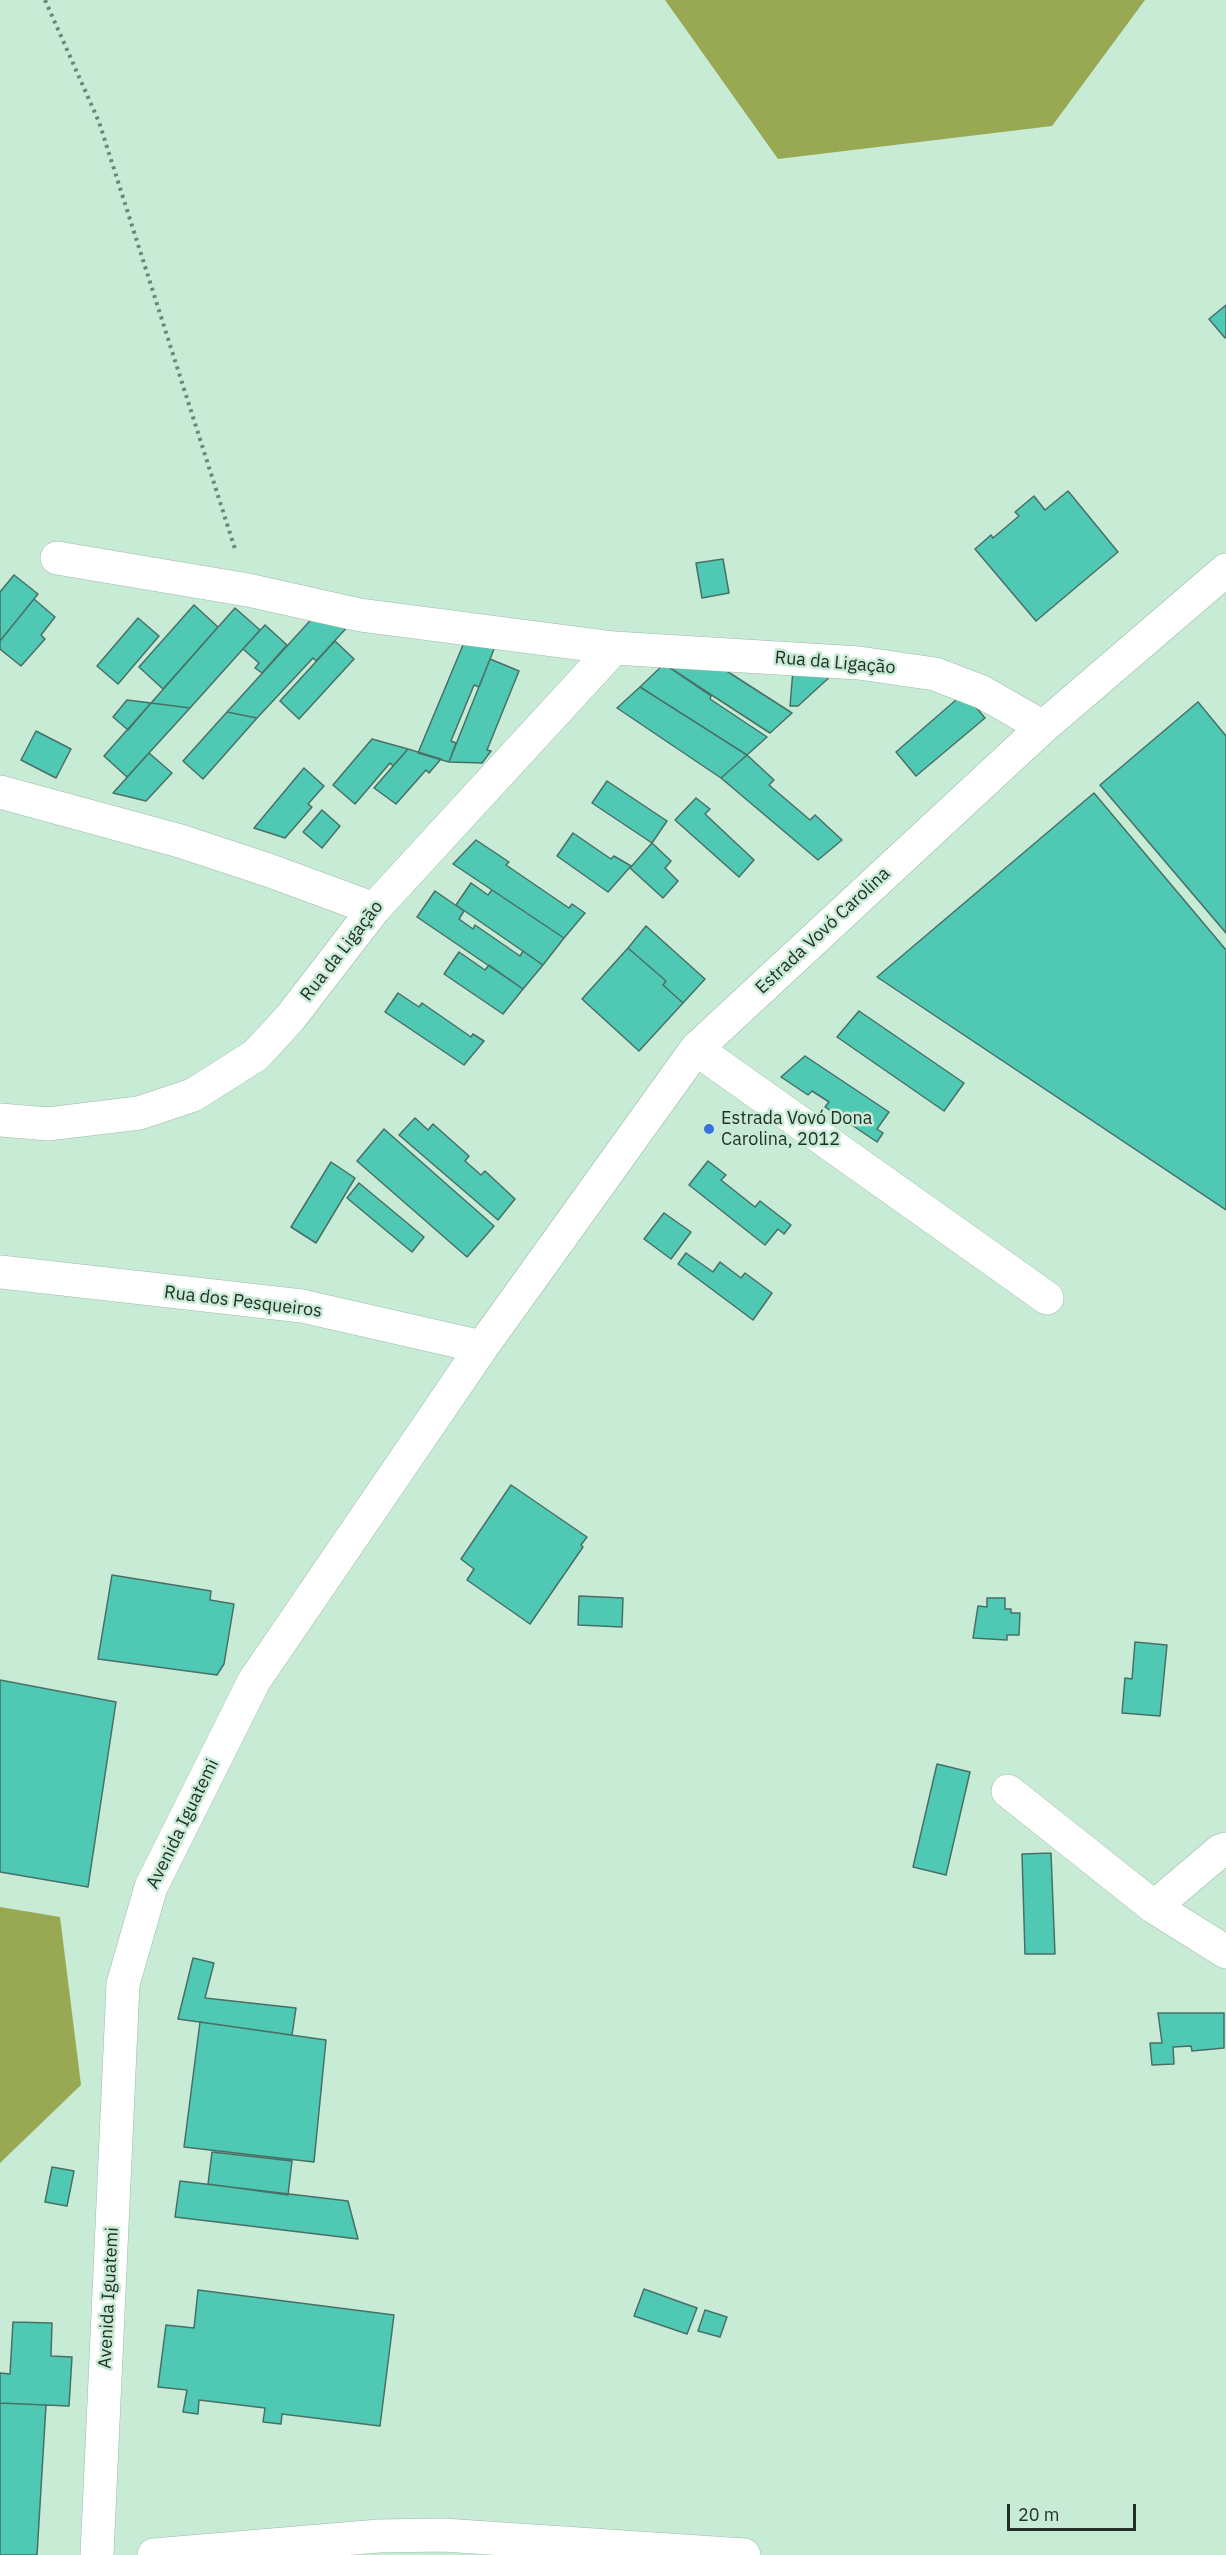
<!DOCTYPE html>
<html>
<head>
<meta charset="utf-8">
<style>
	body { margin:0 }
	#map { position:relative; width:1226px; height:2555px; overflow:hidden; background:#c8ebd6; font-family:"IBM Plex Sans",sans-serif }
	canvas { display:block }
	.scale { position:absolute; left:1007px; top:2504px; width:129px; height:27px; box-sizing:border-box; border:3px solid #233028; border-top:0; padding-left:8px; font-size:18px; line-height:21px; white-space:nowrap; color:#233028; -webkit-text-stroke:4px #c8ebd6; paint-order:stroke }
</style>
</head>
<body>
<div id="map">
<canvas width="1226" height="2555"></canvas>
<div class="scale">20 m</div>
</div>
<script>
const ctx = document.querySelector('canvas').getContext('2d');
ctx.lineJoin = 'round';
function fillPath(path, color) {
  ctx.fillStyle = color;
  ctx.fill(path, 'evenodd');
}
function poly(rows) {
  const path = new Path2D();
  for (const r of rows) {
    path.moveTo(r[0], r[1]);
    for (let i = 2; i < r.length; i += 2) path.lineTo(r[i], r[i + 1]);
  }
  return path;
}
function stroke(path, color, width, dash) {
  ctx.strokeStyle = color;
  ctx.lineWidth = width;
  ctx.lineCap = dash ? 'butt' : 'round';
  ctx.setLineDash(dash || []);
  ctx.stroke(path);
}
function write(font, color, halo, rows, align = 'center') {
  ctx.font = font + ' "IBM Plex Sans",sans-serif';
  ctx.lineWidth = 5;
  ctx.setLineDash([]);
  ctx.textBaseline = 'middle';
  ctx.strokeStyle = halo;
  ctx.fillStyle = color;
  for (const [text, x, y, turn = 0] of rows) {
    ctx.save();
    ctx.translate(x, y);
    ctx.rotate((+turn || 0) * Math.PI / 180);
    ctx.textAlign = isNaN(turn) ? turn : align;
    if (halo) ctx.strokeText(text, 0, 0);
    ctx.fillText(text, 0, 0);
    ctx.restore();
  }
}
const forest = poly([
	[665,0,1145,0,1052,126,778,159],
	[0,1907,60,1917,81,2085,0,2163]
]);
const building = poly([
	[1226,305,1226,337,1225,338,1209,319,1226,305],
	[1068,491,1118,552,1036,621,975,549,991,535,993,538,1019,516,1015,512,1034,496,1045,510,1068,491],
	[723,559,729,593,702,598,696,563,723,559],
	[14,575,38,594,0,641,0,592,14,575],
	[34,599,55,617,41,635,45,639,21,666,0,649,0,641,34,599],
	[194,605,218,627,163,689,139,667,194,605],
	[235,608,260,630,190,708,151,703,235,608],
	[318,612,352,622,316,661,313,658,257,718,227,712,318,612],
	[138,618,159,636,118,684,97,666,138,618],
	[265,625,287,645,262,673,255,668,259,663,243,649,265,625],
	[468,633,498,639,479,687,474,685,451,741,456,743,449,762,418,753,468,633],
	[335,641,354,659,299,719,280,701,335,641],
	[490,659,519,671,487,750,491,751,482,763,449,762,490,659],
	[664,664,722,668,792,713,770,733,664,664],
	[664,664,711,696,710,699,767,737,747,755,640,687,664,664],
	[793,670,833,674,798,706,790,706,793,670],
	[640,687,747,755,721,778,617,708,640,687],
	[964,693,985,718,916,776,896,752,964,693],
	[127,700,151,703,128,730,113,717,127,700],
	[1198,702,1226,736,1226,933,1100,785,1198,702],
	[151,703,190,708,127,777,104,756,151,703],
	[227,712,257,718,203,779,183,761,227,712],
	[36,731,71,749,56,778,21,760,36,731],
	[372,739,408,749,393,766,390,763,355,804,333,785,372,739],
	[408,749,441,759,429,773,426,770,396,804,374,788,408,749],
	[149,753,172,773,146,801,113,793,149,753],
	[747,755,774,780,769,785,810,820,815,815,842,840,818,860,721,778,747,755],
	[304,768,324,786,308,804,312,807,285,838,254,828,304,768],
	[607,781,667,821,652,843,592,803,607,781],
	[1094,793,1226,950,1226,1210,877,977,1094,793],
	[696,798,710,809,705,814,754,860,739,877,675,820,696,798],
	[322,810,340,826,322,848,303,832,322,810],
	[573,833,611,859,614,856,631,866,608,892,557,856,573,833],
	[476,840,509,862,506,865,569,908,572,904,585,913,564,938,453,864,476,840],
	[652,843,671,861,665,868,678,881,663,898,630,868,652,843],
	[471,883,488,895,492,890,564,938,543,965,456,905,471,883],
	[435,891,464,911,459,919,473,929,475,925,520,956,523,951,543,965,523,989,417,917,435,891],
	[646,926,705,979,683,1003,663,985,666,981,628,948,646,926],
	[628,948,666,981,663,985,683,1003,639,1051,582,999,628,948],
	[459,952,485,970,489,965,523,989,503,1014,444,974,459,952],
	[398,993,419,1007,422,1003,471,1037,473,1034,484,1041,464,1065,385,1012,398,993],
	[859,1011,964,1083,944,1111,837,1037,859,1011],
	[805,1056,889,1112,877,1129,883,1133,877,1142,825,1107,829,1102,812,1091,808,1095,781,1077,805,1056],
	[415,1118,428,1130,433,1124,469,1156,465,1161,481,1175,485,1171,515,1199,498,1220,399,1135,415,1118],
	[384,1129,494,1226,467,1257,357,1161,384,1129],
	[708,1161,726,1175,721,1180,755,1207,760,1201,791,1225,784,1234,778,1229,765,1245,689,1185,708,1161],
	[331,1162,355,1178,316,1243,291,1227,331,1162],
	[359,1183,424,1237,412,1252,347,1198,359,1183],
	[664,1213,691,1232,671,1259,644,1239,664,1213],
	[686,1253,713,1272,720,1262,741,1278,745,1273,772,1293,753,1320,678,1264,686,1253],
	[511,1485,587,1537,581,1545,583,1547,530,1624,467,1580,474,1569,461,1559,511,1485],
	[112,1575,211,1591,210,1600,234,1604,224,1664,217,1675,98,1659,112,1575],
	[579,1596,623,1598,622,1627,578,1625,579,1596],
	[987,1598,1005,1598,1005,1609,1011,1609,1011,1613,1020,1613,1019,1635,1007,1635,1007,1640,973,1638,978,1606,987,1607,987,1598],
	[1135,1642,1167,1645,1160,1716,1122,1713,1125,1678,1132,1679,1135,1642],
	[0,1680,116,1702,88,1887,0,1872,0,1680],
	[937,1764,970,1772,946,1875,913,1867,937,1764],
	[1051,1853,1055,1954,1025,1954,1022,1854,1051,1853],
	[193,1958,214,1963,205,1998,296,2008,292,2035,178,2019,193,1958],
	[1158,2013,1224,2013,1224,2048,1192,2051,1191,2046,1173,2047,1174,2064,1152,2065,1150,2043,1162,2043,1158,2013],
	[200,2022,326,2040,314,2162,184,2147,200,2022],
	[212,2152,292,2161,288,2195,208,2184,212,2152],
	[52,2167,74,2171,67,2206,45,2202,52,2167],
	[180,2181,348,2201,358,2239,175,2217,180,2181],
	[644,2289,697,2308,687,2334,634,2316,644,2289],
	[198,2290,394,2315,380,2426,282,2414,281,2424,263,2422,265,2408,199,2400,198,2414,183,2412,187,2390,158,2387,166,2325,194,2328,198,2290],
	[705,2310,727,2317,720,2337,698,2331,705,2310],
	[13,2322,52,2323,51,2356,72,2357,69,2406,0,2403,0,2373,10,2374,13,2322],
	[0,2403,46,2405,37,2555,0,2555,0,2403]
]);
const path = poly([
	[45,0,99,122,235,549]
]);
const minor = poly([
	[57,558,248,590,360,615,614,648,859,663,935,674,982,692,1043,727],
	[0,792,180,841,268,870,374,909],
	[696,1049,1047,1298],
	[0,1120,48,1124,139,1113,193,1095,256,1055,290,1018,374,909,614,648],
	[0,1272,302,1306,482,1347],
	[1008,1791,1154,1907,1226,1952],
	[1154,1907,1220,1851,1226,1849],
	[97,2555,123,1984,151,1887,254,1681,482,1347,696,1049,1043,727,1226,570],
	[154,2555,379,2536,443,2535,744,2555]
]);
const markers = [
	[709,1129,6,"#3771df"]
];
const streetNames = [
	["Rua da Ligação",835,663,5],
	["Estrada Vovó Carolina",823,931,-43],
	["Rua da Ligação",342,951,-52],
	["Rua dos Pesqueiros",243,1302,7],
	["Avenida Iguatemi",183,1824,-64],
	["Avenida Iguatemi",109,2298,-87]
];
const poiNames = [
	["Estrada Vovó Dona",721,1119],
	["Carolina, 2012",721,1140]
];
fillPath(forest, '#99a852');
fillPath(building, '#4fc9b3');
stroke(building, '#487067', 1.5);
stroke(minor, '#99bba7', 34);
stroke(path, '#6e8577', 4, [3, 4.5]);
stroke(minor, '#fff', 33);
for (const [x, y, r, color] of markers) {
  const dot = new Path2D();
  dot.arc(x, y, r, 0, 2 * Math.PI);
  ctx.fillStyle = color;
  ctx.fill(dot);
  stroke(dot, '#c8ebd6', 2);
}
write('18px', '#233028', '#c8ebd6', streetNames);
write('18px', '#233028', '#c8ebd6', poiNames, 'left');
</script>
</body>
</html>
